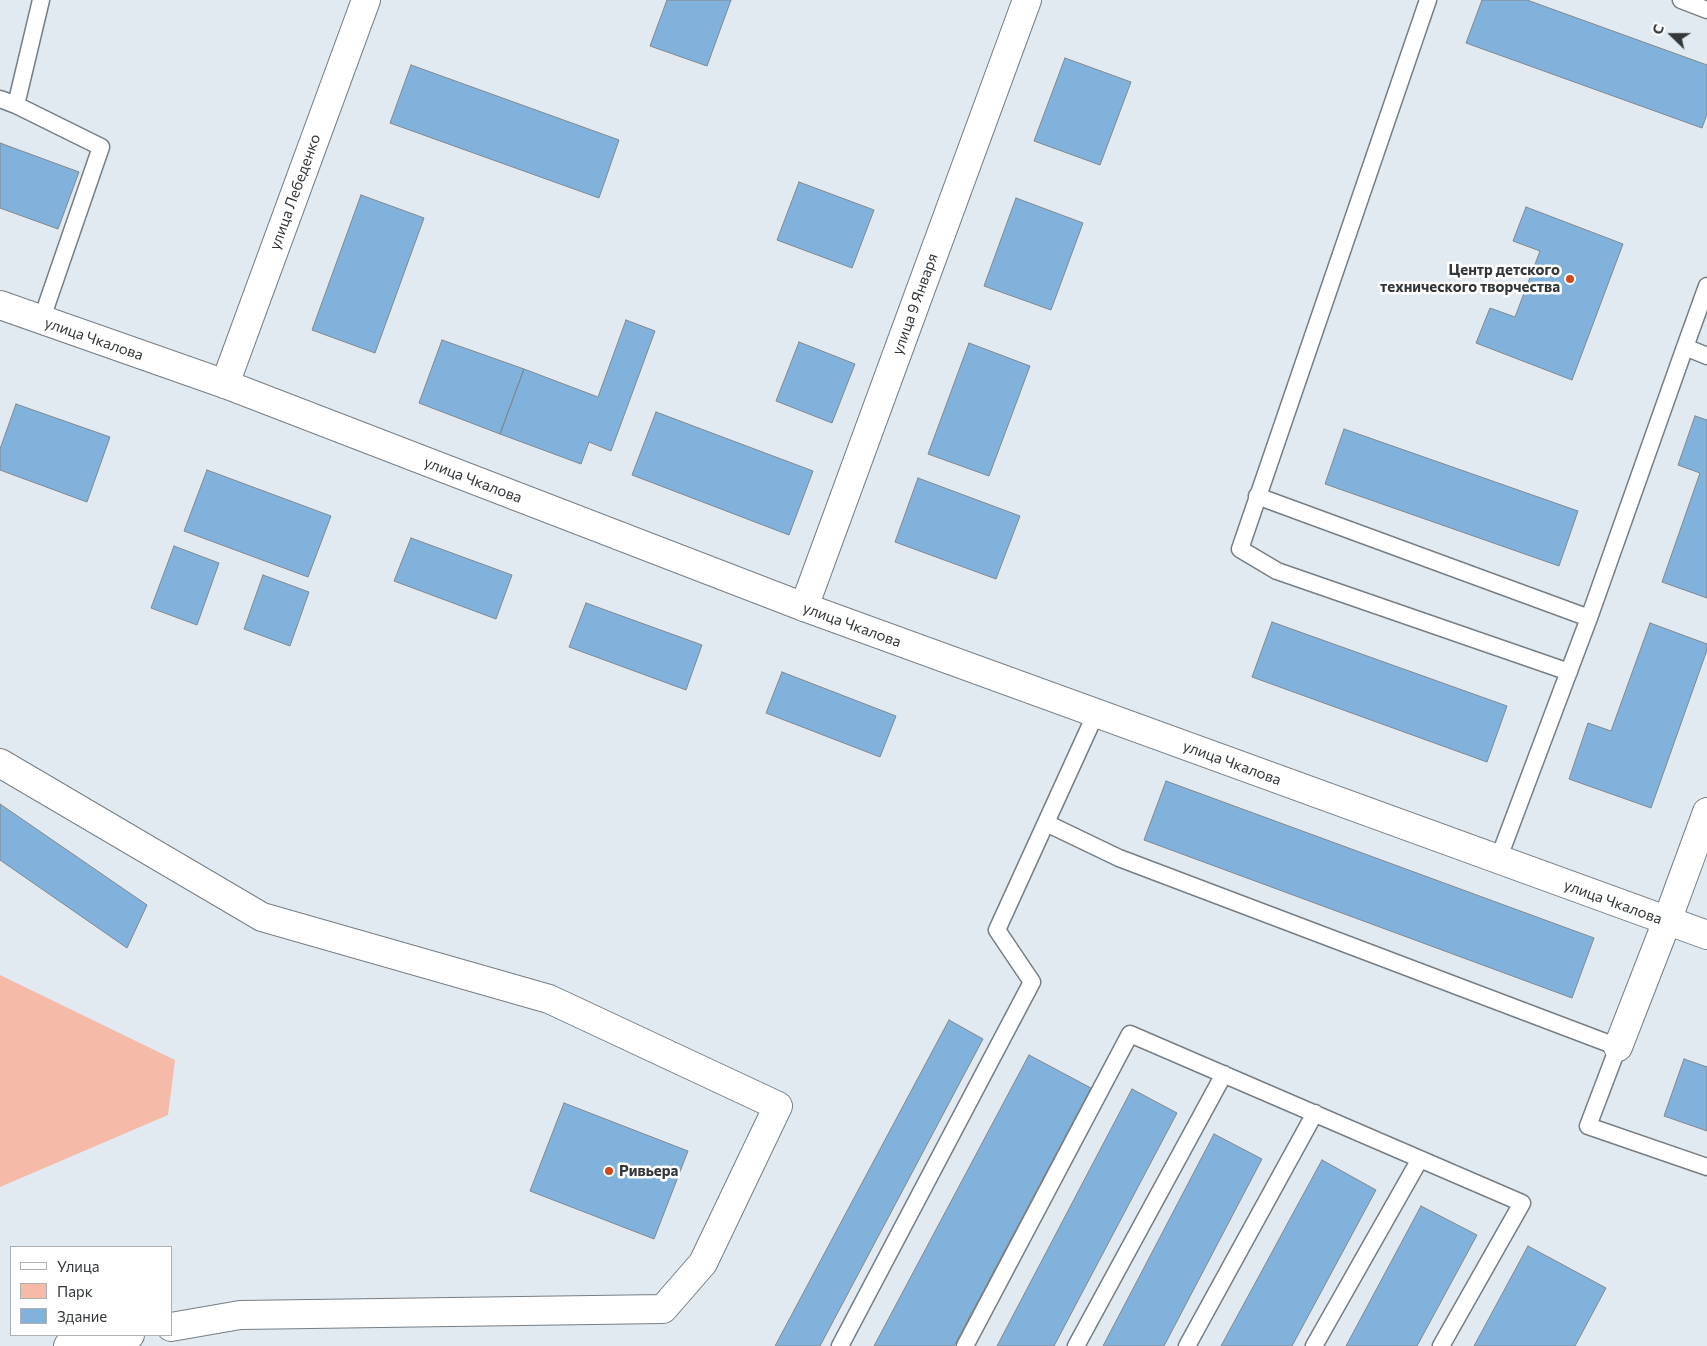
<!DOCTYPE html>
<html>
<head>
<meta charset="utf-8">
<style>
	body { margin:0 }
	#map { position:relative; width:1707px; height:1346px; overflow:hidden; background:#e1eaf1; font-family:Commissioner,sans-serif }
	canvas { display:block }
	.legend { position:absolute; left:10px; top:1246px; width:162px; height:90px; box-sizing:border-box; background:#fff; border:1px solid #adafb0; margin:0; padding:6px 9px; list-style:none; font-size:15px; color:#333739 }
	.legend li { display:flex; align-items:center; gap:10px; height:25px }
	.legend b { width:25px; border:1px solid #adafb0 }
	.north { position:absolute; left:1647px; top:10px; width:50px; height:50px; -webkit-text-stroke:4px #fff; paint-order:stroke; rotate:292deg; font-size:14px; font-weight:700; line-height:20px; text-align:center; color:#333739 }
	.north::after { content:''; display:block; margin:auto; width:18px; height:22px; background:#333739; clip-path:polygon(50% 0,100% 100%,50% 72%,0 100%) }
</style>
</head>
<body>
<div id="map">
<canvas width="1707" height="1346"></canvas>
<ul class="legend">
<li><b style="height:6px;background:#fff"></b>Улица</li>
<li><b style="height:14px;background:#f6baa8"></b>Парк</li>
<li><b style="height:14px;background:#80b2db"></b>Здание</li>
</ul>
<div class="north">С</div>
</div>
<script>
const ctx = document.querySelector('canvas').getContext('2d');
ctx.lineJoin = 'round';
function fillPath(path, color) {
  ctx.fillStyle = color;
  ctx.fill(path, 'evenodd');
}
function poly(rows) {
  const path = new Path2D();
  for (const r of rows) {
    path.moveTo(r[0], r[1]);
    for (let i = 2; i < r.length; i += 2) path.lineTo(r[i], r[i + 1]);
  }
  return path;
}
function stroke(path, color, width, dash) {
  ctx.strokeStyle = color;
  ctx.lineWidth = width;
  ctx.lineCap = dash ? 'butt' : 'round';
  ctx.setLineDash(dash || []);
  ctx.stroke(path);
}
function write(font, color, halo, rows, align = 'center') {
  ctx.font = font + ' Commissioner,sans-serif';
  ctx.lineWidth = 5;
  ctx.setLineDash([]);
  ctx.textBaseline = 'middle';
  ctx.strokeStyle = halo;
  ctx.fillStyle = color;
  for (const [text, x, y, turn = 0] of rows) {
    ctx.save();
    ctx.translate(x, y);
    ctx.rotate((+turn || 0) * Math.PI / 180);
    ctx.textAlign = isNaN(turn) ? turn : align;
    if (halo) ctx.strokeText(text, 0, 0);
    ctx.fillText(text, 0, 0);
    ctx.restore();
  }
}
const green = poly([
	[0,975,175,1060,168,1115,0,1187]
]);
const building = poly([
	[667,0,731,0,707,66,650,46,667,0],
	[1482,0,1527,0,1707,65,1707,114,1702,128,1466,43,1482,0],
	[1065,58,1131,82,1100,165,1034,141,1065,58],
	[411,65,619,140,599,198,390,123,411,65],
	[0,143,79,172,58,229,0,208,0,143],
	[799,182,874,210,852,268,777,240,799,182],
	[361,195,424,218,375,353,312,330,361,195],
	[1016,198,1083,223,1051,310,984,286,1016,198],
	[1526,207,1623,244,1572,380,1476,343,1490,308,1515,317,1540,251,1513,241,1526,207],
	[626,320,655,331,611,451,589,442,581,464,500,434,524,369,598,397,626,320],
	[442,340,524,369,500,434,419,403,442,340],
	[799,342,855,364,832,423,776,401,799,342],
	[969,343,1030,366,989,476,928,454,969,343],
	[16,404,110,437,87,502,0,470,0,449,16,404],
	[656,412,813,471,789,535,632,475,656,412],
	[1695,416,1707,420,1707,598,1662,582,1700,473,1678,465,1695,416],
	[1344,429,1578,511,1559,566,1325,484,1344,429],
	[207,470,331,516,308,577,184,531,207,470],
	[918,478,1020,516,996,579,895,542,918,478],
	[411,538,512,575,496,619,394,581,411,538],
	[174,546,219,563,197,625,151,608,174,546],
	[263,575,309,592,290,646,244,629,263,575],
	[586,603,702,645,686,690,569,647,586,603],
	[1272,622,1507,706,1487,762,1252,677,1272,622],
	[1650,623,1707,644,1707,650,1651,808,1569,779,1588,723,1611,731,1650,623],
	[782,672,896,716,880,757,766,713,782,672],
	[1166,781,1594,938,1572,998,1144,840,1166,781],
	[0,804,147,905,127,948,0,860,0,804],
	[949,1020,983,1039,820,1346,775,1346,949,1020],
	[1029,1055,1091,1088,954,1346,874,1346,1029,1055],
	[1684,1059,1707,1067,1707,1131,1664,1116,1684,1059],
	[1132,1089,1177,1113,1054,1346,997,1346,1132,1089],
	[564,1103,688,1151,654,1239,530,1191,564,1103],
	[1214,1134,1262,1159,1164,1346,1103,1346,1214,1134],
	[1322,1160,1376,1190,1292,1346,1221,1346,1322,1160],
	[1421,1206,1477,1235,1417,1346,1346,1346,1421,1206],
	[1528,1246,1606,1288,1575,1346,1474,1346,1528,1246]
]);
const service = poly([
	[1428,0,1240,549,1277,571,1569,672],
	[1681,0,1707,10],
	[0,99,16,105,101,147,41,321],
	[16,105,41,0],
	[1707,286,1685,347,1707,356],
	[1257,496,1589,618],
	[1046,823,1119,858,1618,1047,1588,1126,1707,1167],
	[1498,860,1589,618,1685,347],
	[840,1346,1032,982,997,930,1096,713],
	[965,1346,1130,1034,1522,1203,1441,1346],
	[1076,1346,1224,1074],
	[1187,1346,1315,1113],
	[1314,1346,1420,1159]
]);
const minor = poly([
	[225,384,366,0],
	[804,607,1027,0],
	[0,763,262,917,549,999,778,1106,703,1263,663,1309,240,1315,171,1327],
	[1618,1047,1667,921,1707,812],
	[68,1346,130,1335]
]);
const tertiary = poly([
	[0,305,225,384,804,607,1707,935]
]);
const markers = [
	[1570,279,5,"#d1491a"],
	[609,1171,5,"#d1491a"]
];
const streetNames = [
	["улица Лебеденко",295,192,-70],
	["улица 9 Января",915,304,-70],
	["улица Чкалова",94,339,19],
	["улица Чкалова",473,480,21],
	["улица Чкалова",852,625,20],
	["улица Чкалова",1232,763,20],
	["улица Чкалова",1613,902,20]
];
const poiNames = [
	["Центр детского",1560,270],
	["технического творчества",1560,287],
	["Ривьера",619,1171,"left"]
];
fillPath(green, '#f6baa8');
fillPath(building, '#80b2db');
stroke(building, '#80888f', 1);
stroke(service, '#767e84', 19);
stroke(minor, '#767e84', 30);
stroke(tertiary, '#767e84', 30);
stroke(service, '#fff', 16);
stroke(minor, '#fff', 28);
stroke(tertiary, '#fff', 28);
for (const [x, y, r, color] of markers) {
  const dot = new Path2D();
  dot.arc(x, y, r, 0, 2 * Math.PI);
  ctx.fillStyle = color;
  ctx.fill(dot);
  stroke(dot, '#fff', 2);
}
write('15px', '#333739', '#fff', streetNames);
write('bold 15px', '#333739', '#fff', poiNames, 'right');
</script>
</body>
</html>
